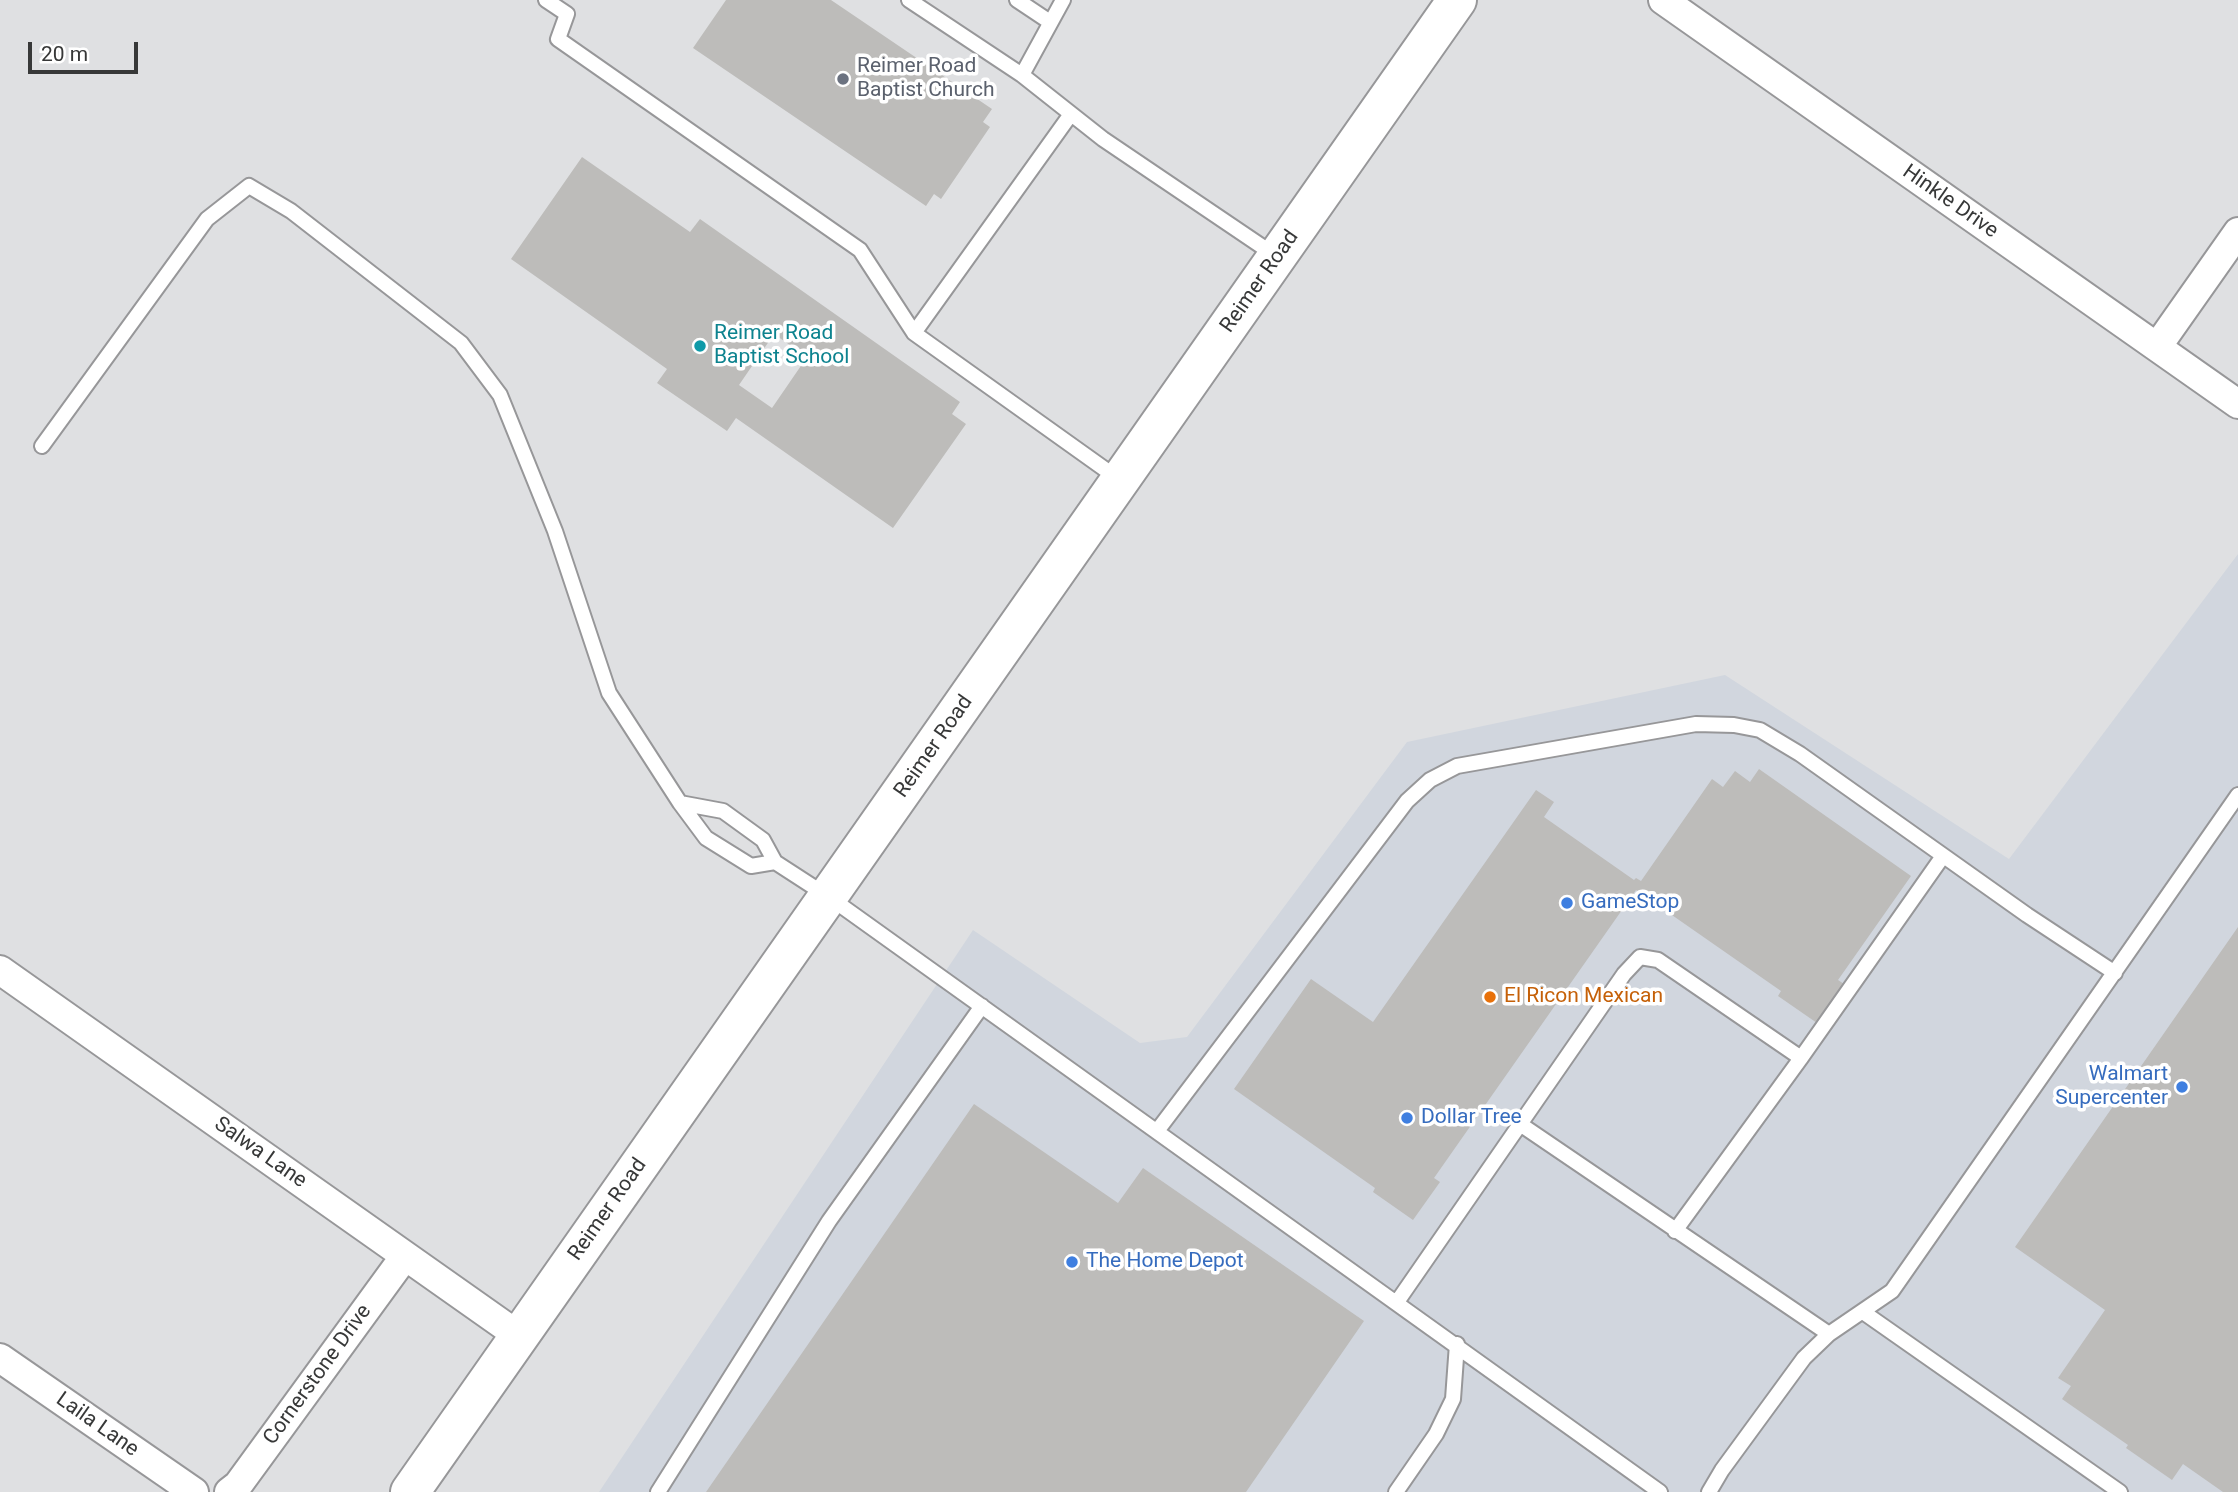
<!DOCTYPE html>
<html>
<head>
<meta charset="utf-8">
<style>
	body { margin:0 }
	#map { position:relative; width:2238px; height:1492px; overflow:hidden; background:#dfe0e2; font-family:Roboto,sans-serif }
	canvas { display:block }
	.scale { position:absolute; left:28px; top:42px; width:110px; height:32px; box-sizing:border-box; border:4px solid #373838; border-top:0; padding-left:9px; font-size:21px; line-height:24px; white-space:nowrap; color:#373838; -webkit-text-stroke:5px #fff; paint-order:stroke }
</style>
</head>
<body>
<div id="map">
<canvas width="2238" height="1492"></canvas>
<div class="scale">20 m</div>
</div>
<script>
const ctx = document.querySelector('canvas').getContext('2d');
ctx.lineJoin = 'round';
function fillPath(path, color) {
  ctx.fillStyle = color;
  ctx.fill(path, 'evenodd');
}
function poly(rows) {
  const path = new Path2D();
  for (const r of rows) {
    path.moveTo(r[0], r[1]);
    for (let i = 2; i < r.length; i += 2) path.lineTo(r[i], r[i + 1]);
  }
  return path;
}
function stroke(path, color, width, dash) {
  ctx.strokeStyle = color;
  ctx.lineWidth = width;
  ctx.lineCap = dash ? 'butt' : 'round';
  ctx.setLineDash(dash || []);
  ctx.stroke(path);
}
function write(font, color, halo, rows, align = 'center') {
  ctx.font = font + ' Roboto,sans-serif';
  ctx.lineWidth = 7;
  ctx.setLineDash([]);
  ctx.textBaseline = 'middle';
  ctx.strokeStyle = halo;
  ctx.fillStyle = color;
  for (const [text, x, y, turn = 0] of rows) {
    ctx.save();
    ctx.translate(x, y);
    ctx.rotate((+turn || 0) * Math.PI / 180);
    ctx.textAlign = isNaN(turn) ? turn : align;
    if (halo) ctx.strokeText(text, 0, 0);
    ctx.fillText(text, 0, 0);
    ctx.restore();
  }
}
const built = poly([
	[2238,554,2238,1492,599,1492,973,930,1140,1043,1187,1037,1407,742,1725,675,2009,859]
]);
const building = poly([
	[726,0,831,0,992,109,983,122,990,127,941,199,934,194,926,206,693,48],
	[582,157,690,232,700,219,960,402,952,414,966,424,893,528,736,418,727,431,657,383,667,369,511,259],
	[774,334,807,357,772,408,739,385],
	[1759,769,1911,876,1838,980,1844,984,1817,1023,1778,996,1781,991,1636,890,1434,1178,1440,1182,1413,1220,1373,1192,1375,1188,1234,1089,1311,979,1373,1022,1536,790,1554,802,1544,817,1634,880,1636,878,1641,881,1712,779,1723,787,1735,771,1750,782],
	[2238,927,2238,1492,2223,1492,2183,1464,2172,1480,2126,1448,2128,1445,2062,1399,2071,1386,2058,1378,2105,1310,2015,1247],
	[974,1104,1118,1203,1143,1168,1364,1321,1246,1492,706,1492]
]);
const lane = poly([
	[546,0,567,14,558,39,860,250,914,333,1120,480],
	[909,0,1022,75],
	[1017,0,1050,22],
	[1063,0,1022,75,1103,139,1276,256],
	[914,333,1071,114],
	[42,446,207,219,249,186,291,211,461,343,500,395,555,531,609,693,680,803,706,838,751,866,775,862,829,897,1660,1492],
	[680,803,723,811,763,840,775,862],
	[1520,1124,1829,1334],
	[1157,1131,1407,801,1430,780,1457,766,1696,724,1734,725,1760,730,1800,754,2027,915,2115,973],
	[1675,1231,1801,1058,1943,856],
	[1397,1302,1624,974,1640,957,1658,960,1801,1058],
	[1863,1312,2120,1492],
	[658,1492,829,1221,982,1006],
	[1396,1492,1436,1434,1453,1399,1457,1344],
	[1709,1492,1722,1470,1804,1358,1829,1334,1892,1291,2238,795]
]);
const street = poly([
	[1663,0,2238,404],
	[2157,347,2238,232],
	[0,970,519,1336],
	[0,1358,194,1492],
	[229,1492,238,1485,405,1256]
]);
const secondary = poly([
	[410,1492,1457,0]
]);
const markers = [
	[843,79,7,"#6b7280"],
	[700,346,7,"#0f9aa8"],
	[1567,903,7,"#3f7fe0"],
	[1490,997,7,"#e8710a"],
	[2182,1087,7,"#3f7fe0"],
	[1407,1118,7,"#3f7fe0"],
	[1072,1262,7,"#3f7fe0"]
];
const worshipNames = [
	["Reimer Road",857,67],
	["Baptist Church",857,91]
];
const streetNames = [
	["Hinkle Drive",1950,202,35],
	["Reimer Road",1260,282,-55],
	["Reimer Road",934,747,-55],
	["Salwa Lane",260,1153,35],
	["Reimer Road",608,1210,-55],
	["Cornerstone Drive",318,1375,-54],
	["Laila Lane",97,1425,35]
];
const cultureNames = [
	["Reimer Road",714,334],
	["Baptist School",714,358]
];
const shopNames = [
	["GameStop",1581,903],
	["Walmart",2168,1075,"right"],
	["Supercenter",2168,1099,"right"],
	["Dollar Tree",1421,1118],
	["The Home Depot",1086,1262]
];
const foodNames = [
	["El Ricon Mexican",1504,997]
];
fillPath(built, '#d1d6de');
fillPath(building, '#bdbcba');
stroke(lane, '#979799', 18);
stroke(street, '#979799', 32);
stroke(secondary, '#979799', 42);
stroke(lane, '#fff', 14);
stroke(street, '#fff', 28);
stroke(secondary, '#fff', 38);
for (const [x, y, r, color] of markers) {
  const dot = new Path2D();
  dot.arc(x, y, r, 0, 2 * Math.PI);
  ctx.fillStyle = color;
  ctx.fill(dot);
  stroke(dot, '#fff', 2.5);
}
write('21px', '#5b616d', '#fff', worshipNames, 'left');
write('21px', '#373838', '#fff', streetNames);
write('21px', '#0d838f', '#fff', cultureNames, 'left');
write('21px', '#366cbe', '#fff', shopNames, 'left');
write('21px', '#c56008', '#fff', foodNames, 'left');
</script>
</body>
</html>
